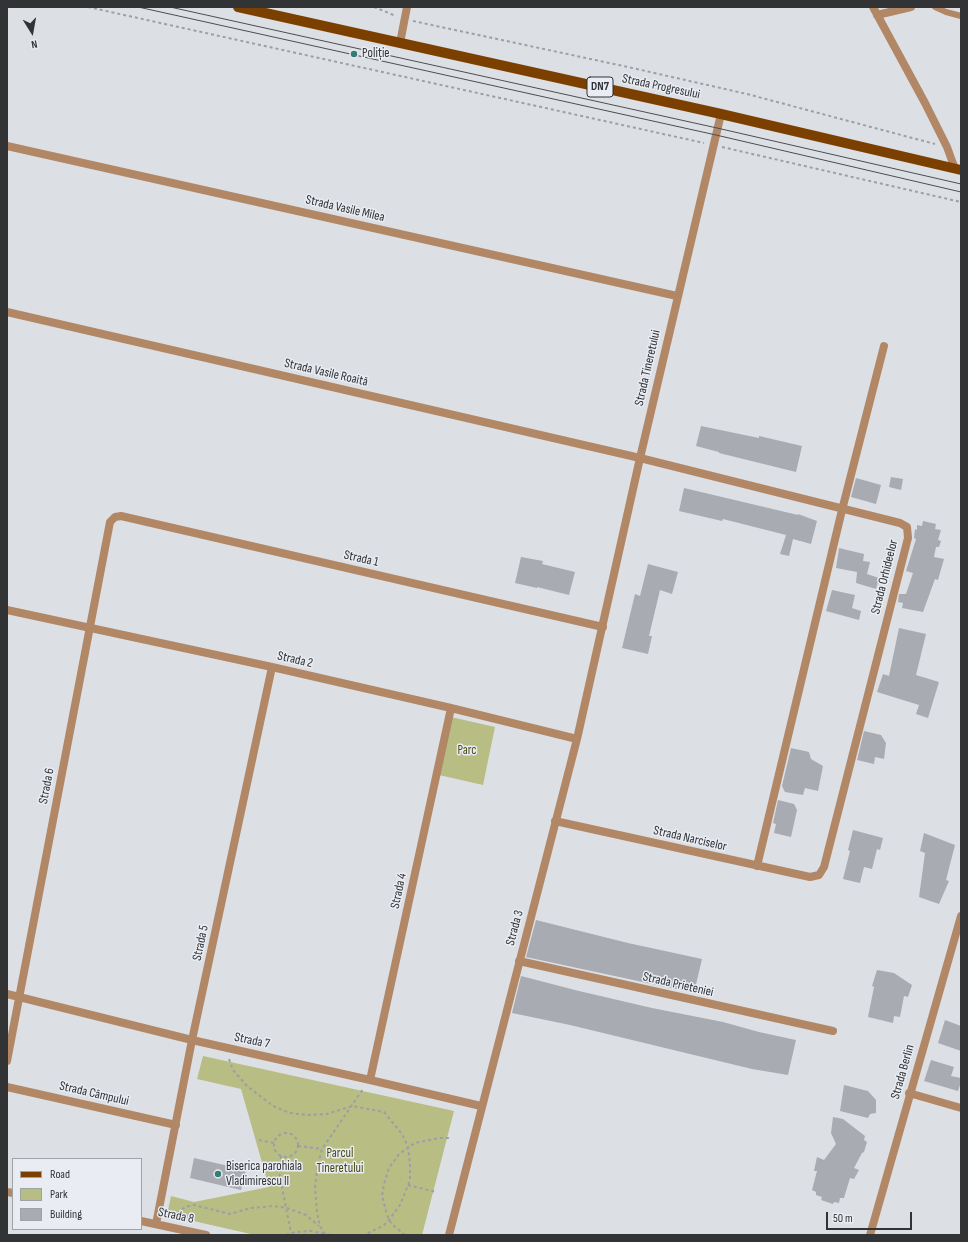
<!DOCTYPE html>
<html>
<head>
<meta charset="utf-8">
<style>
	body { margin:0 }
	#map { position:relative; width:968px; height:1242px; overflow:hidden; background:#dce0e5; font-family:"Sofia Sans Condensed",sans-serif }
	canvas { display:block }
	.frame { position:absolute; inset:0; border:8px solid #313335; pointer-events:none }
	.legend { position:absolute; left:12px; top:1158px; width:130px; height:72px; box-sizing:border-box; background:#e9edf3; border:1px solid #9fa3a7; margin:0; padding:5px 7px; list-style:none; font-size:12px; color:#313335 }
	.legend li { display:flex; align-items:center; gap:8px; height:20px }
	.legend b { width:20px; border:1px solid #9fa3a7 }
	.north { position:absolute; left:12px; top:12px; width:40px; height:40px; -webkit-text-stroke:3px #e9edf3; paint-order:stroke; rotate:169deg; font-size:11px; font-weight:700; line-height:16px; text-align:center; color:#313335 }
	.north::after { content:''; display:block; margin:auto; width:14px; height:18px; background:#313335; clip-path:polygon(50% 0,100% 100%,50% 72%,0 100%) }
	.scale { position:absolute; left:826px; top:1212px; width:86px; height:18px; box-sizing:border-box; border:2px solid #313335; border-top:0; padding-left:5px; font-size:12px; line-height:14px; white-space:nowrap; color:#313335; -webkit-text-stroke:3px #e9edf3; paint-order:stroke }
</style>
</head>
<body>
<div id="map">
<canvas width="968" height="1242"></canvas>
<div class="frame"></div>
<ul class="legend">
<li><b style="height:5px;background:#7b3f00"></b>Road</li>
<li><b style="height:11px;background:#b8bd83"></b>Park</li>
<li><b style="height:11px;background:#a8abb1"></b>Building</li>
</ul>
<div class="north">N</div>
<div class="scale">50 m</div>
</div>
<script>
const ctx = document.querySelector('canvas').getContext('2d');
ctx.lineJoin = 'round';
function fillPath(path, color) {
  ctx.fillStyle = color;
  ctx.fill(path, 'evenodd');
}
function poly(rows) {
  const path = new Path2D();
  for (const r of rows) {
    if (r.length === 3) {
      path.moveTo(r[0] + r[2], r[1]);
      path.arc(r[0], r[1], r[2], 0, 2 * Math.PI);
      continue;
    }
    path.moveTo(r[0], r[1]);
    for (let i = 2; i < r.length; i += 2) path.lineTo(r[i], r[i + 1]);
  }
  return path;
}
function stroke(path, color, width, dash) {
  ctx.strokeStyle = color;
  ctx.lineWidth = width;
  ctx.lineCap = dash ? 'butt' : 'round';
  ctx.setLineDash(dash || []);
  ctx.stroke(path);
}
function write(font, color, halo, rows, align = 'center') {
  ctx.font = font + ' "Sofia Sans Condensed",sans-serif';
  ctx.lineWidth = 3;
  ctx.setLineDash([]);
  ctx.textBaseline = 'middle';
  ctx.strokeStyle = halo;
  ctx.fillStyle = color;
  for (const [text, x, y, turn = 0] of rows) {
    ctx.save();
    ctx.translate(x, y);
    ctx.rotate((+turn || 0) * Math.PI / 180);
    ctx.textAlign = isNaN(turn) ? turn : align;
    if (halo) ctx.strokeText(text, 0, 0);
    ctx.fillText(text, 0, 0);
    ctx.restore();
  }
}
const green = poly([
	[451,717,495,727,483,785,439,775],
	[203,1056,454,1111,422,1235,255,1235,167,1215,171,1196,194,1202,269,1187,241,1089,197,1079]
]);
const building = poly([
	[701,426,759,438,759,436,802,446,796,472,719,453,719,452,696,446],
	[891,477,903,479,901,490,889,487],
	[856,478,881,485,876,504,851,497],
	[684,488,798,515,798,514,817,521,811,544,793,539,789,556,780,554,786,535,723,519,722,521,679,511],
	[923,521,936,524,935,529,941,530,938,540,941,541,939,547,936,547,934,557,944,559,938,580,935,579,923,612,902,608,903,603,898,602,899,594,906,594,913,573,906,571,916,539,914,538,915,529,917,530,917,525,922,526],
	[839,548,864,554,863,561,870,562,867,574,879,578,876,589,856,583,857,572,836,568],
	[521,557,543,561,542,564,575,572,569,595,537,587,537,588,515,583],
	[648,564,678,572,672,594,660,590,649,636,652,636,648,654,622,648,635,594,640,596],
	[832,590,855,595,852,608,861,611,859,620,826,611],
	[899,628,926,634,916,675,939,682,928,718,916,714,919,705,877,692,883,674,889,676],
	[864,731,881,735,886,743,884,759,875,757,874,764,857,760],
	[791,748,809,752,811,759,823,766,818,791,805,788,803,795,785,792,782,786],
	[778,800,794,804,797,810,791,837,774,833,776,824,773,823],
	[853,830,883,838,880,850,877,849,872,869,864,867,860,883,843,879,850,851,848,850],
	[924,833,955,845,946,880,949,881,939,904,919,897,925,853,920,851],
	[536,920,628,943,702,959,694,993,526,957],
	[877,970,894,973,912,985,908,997,904,996,900,1017,894,1016,893,1023,868,1017,874,987,872,986],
	[521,976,579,991,652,1008,723,1022,759,1032,796,1040,788,1075,752,1069,570,1025,512,1013],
	[945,1020,961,1026,961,1051,938,1043],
	[931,1060,954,1067,951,1076,961,1078,961,1082,958,1091,924,1081],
	[844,1085,868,1091,876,1100,876,1113,870,1114,868,1118,840,1111],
	[833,1117,843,1119,865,1136,864,1140,867,1142,864,1152,862,1153,854,1168,859,1170,854,1179,850,1178,844,1198,840,1198,839,1203,834,1202,833,1204,821,1200,822,1197,816,1195,816,1192,812,1190,817,1171,814,1171,817,1157,824,1160,836,1144,831,1133],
	[194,1158,246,1170,241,1190,190,1178]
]);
const path = poly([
	[88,7,704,143],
	[374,7,396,16],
	[413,21,628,67,747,94,935,144],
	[722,147,961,202],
	[229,1059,233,1070,247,1086,273,1106,290,1113,308,1115,327,1114,352,1106,384,1112,402,1134,408,1147,410,1163,410,1180,400,1205,389,1220,383,1226,364,1235],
	[286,1145,12],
	[259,1140,274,1143],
	[298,1146,322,1149],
	[281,1156,279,1172,291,1233],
	[408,1185,436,1192],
	[175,1219,179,1212,185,1207,194,1205,230,1214,251,1208,273,1206,287,1208,306,1215,319,1226],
	[286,1235,295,1232,311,1231,325,1234],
	[331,1235,325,1234,320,1226,317,1212,315,1186,318,1165,322,1149,363,1089],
	[405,1235,394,1226,389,1220,386,1211,382,1196,384,1184,389,1168,399,1154,415,1143,439,1138,449,1138]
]);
const lane = poly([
	[935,7,946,12,961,16]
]);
const street = poly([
	[873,7,925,103,947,147,955,169],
	[877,15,911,7],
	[400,43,407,7],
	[7,146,677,296],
	[7,312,640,458,900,523,907,527,908,538,824,867,819,875,810,877,555,821],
	[7,610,272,667,451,708,577,739],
	[757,866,842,510,884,346],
	[519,961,833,1031],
	[7,994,192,1040,370,1080,481,1106],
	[7,1061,110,522,115,517,121,516,603,627],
	[370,1080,451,708],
	[7,1087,176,1125],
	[909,1093,961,1108],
	[7,1192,13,1193],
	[141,1221,206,1235],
	[156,1224,192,1040,272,667],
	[449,1235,577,739,640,458,721,114],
	[870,1235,961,916]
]);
const primary = poly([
	[238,7,721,114,961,170]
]);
const tram = poly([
	[138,7,716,135,961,192],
	[170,7,717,128,961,184]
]);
const markers = [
	[354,54,4,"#367d78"],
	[218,1174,4,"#367d78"]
];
const shields = [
	[600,87,26]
];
const shieldNames = [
	["DN7",600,87]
];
const poiNames = [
	["Poliție",362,54],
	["Biserica parohiala",226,1167],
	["Vladimirescu II",226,1182]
];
const streetNames = [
	["Strada Progresului",661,87,12],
	["Strada Vasile Milea",345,209,13],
	["Strada Tineretului",648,368,-77],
	["Strada Vasile Roaită",326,373,13],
	["Strada 1",361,559,13],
	["Strada Orhideelor",885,577,-76],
	["Strada 2",295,660,13],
	["Strada 6",47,786,-79],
	["Strada Narciselor",690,839,13],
	["Strada 4",399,891,-78],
	["Strada 3",515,928,-75],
	["Strada 5",201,943,-78],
	["Strada Prieteniei",678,985,13],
	["Strada 7",252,1041,12],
	["Strada Berlin",903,1072,-74],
	["Strada Câmpului",94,1094,13],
	["Strada 8",176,1216,12]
];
const parkNames = [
	["Parc",467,751],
	["Parcul",340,1154],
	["Tineretului",340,1169]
];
fillPath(green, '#b8bd83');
fillPath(building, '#a8abb1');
stroke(path, '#9c9fa3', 2, [3, 3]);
stroke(lane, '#b28766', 6);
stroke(street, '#b28766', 8);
stroke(primary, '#7b3f00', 10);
stroke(tram, '#4b4d50', 1);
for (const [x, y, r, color] of markers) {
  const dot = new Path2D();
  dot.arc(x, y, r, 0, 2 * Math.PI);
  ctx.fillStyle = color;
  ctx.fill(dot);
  stroke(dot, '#e9edf3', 1.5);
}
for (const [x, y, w] of shields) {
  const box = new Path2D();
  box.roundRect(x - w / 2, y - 10, w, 20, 3);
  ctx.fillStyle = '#e9edf3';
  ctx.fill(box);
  stroke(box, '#313335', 1);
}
write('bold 12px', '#313335', null, shieldNames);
write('13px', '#313335', '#e9edf3', poiNames, 'left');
write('13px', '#313335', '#e9edf3', streetNames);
write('13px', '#474a13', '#e9edf3', parkNames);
</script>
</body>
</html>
